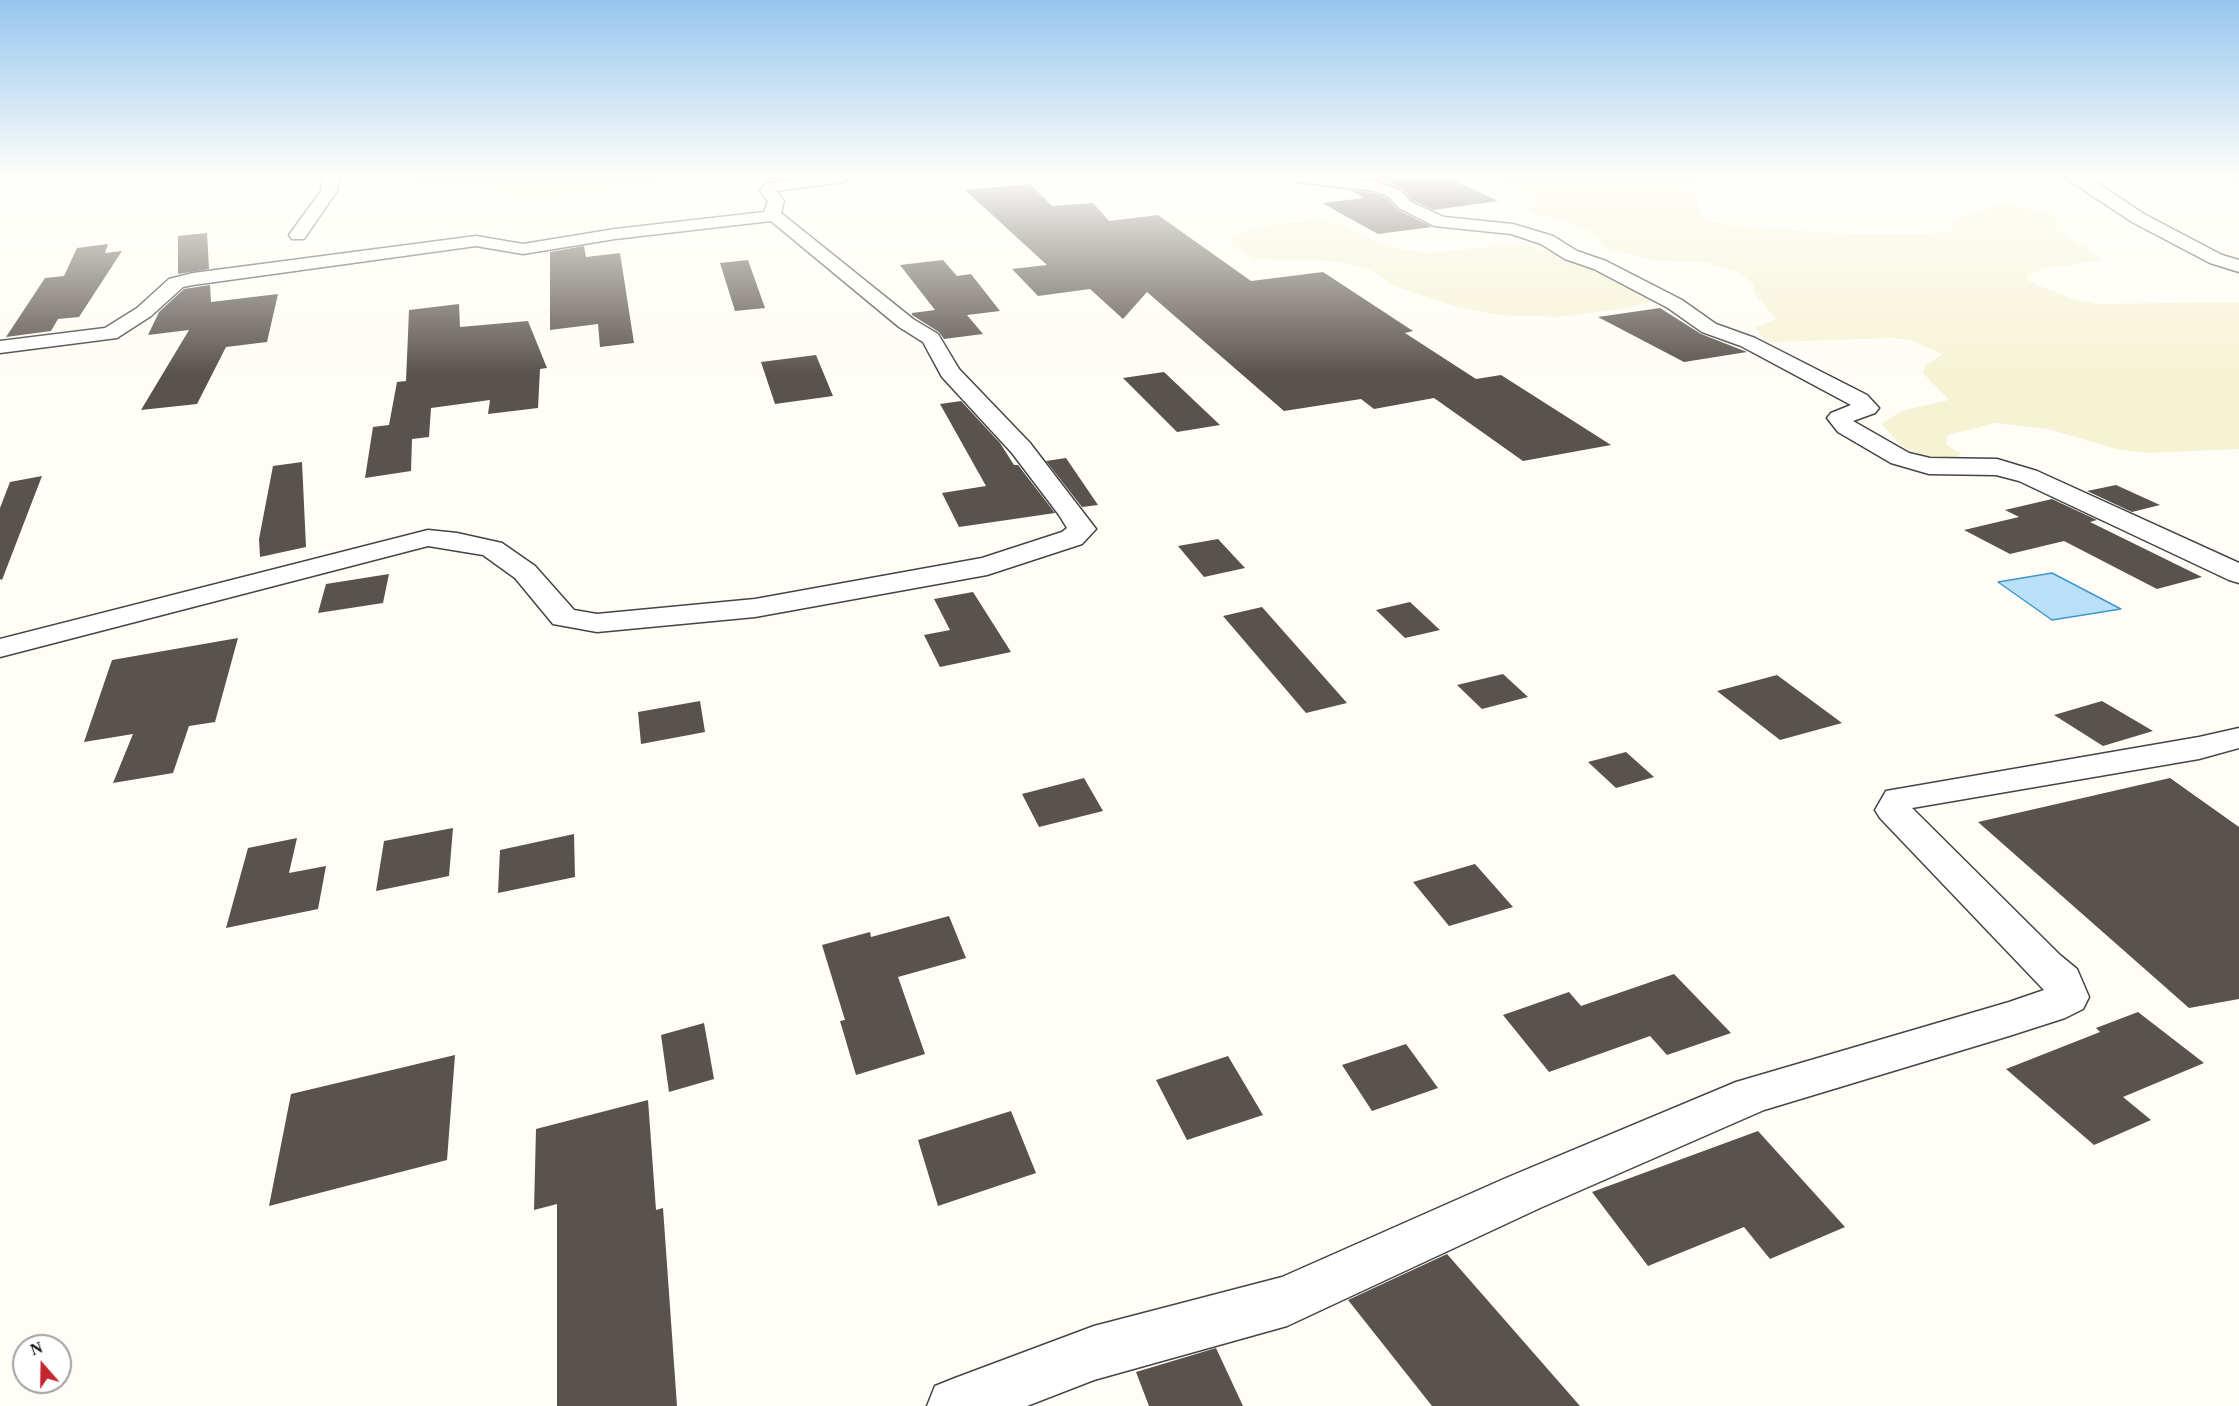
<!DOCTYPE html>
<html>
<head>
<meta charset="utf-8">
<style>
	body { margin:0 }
	#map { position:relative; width:2239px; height:1406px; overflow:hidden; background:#fffdf5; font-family:Georgia,serif }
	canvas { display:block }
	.north { position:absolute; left:12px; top:1334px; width:60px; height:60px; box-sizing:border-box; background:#fff; border:2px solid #a0a0a0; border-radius:50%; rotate:340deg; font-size:16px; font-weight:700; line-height:24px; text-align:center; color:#111 }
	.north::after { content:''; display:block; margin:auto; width:21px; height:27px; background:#c4262e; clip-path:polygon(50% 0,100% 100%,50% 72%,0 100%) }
</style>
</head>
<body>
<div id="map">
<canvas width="2239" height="1406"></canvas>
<div class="north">N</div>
</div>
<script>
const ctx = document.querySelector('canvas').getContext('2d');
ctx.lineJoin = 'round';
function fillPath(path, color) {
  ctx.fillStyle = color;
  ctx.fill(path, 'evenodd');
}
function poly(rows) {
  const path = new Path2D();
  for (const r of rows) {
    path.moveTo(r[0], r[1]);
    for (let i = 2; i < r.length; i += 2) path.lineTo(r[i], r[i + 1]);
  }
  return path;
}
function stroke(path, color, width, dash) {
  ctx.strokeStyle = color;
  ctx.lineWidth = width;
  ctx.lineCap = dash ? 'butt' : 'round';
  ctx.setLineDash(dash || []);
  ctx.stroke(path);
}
const farmland = poly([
	[413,177,687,177,600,191,550,196,518,196,475,187,431,186,421,184],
	[1499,177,1700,177,1693,183,1702,219,1735,226,1853,234,1926,234,1953,230,1950,225,1952,221,1997,205,2015,206,2051,214,2056,219,2054,228,2103,260,2046,268,2029,274,2028,280,2040,286,2074,299,2096,304,2239,302,2239,449,2146,453,2116,449,2048,429,1996,423,1948,435,1946,444,1961,454,1948,460,1922,455,1901,446,1882,424,1901,411,1949,400,1923,373,1925,366,1943,354,1911,340,1891,338,1772,342,1760,335,1755,328,1776,319,1756,295,1752,283,1736,271,1705,262,1653,261,1607,248,1589,230,1566,221,1535,215,1528,210,1537,202,1519,194,1512,186],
	[1316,220,1345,225,1362,236,1391,247,1426,253,1509,245,1534,247,1603,272,1632,286,1650,299,1649,302,1627,308,1560,317,1497,315,1458,307,1394,286,1372,271,1357,266,1331,261,1255,259,1233,246,1231,238,1240,233,1270,225]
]);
const water = poly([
	[2052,573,2121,609,2052,620,1998,582,2052,573]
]);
const building = poly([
	[1381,177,1448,177,1498,201,1433,210,1412,200,1403,189,1388,184,1393,183],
	[1030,184,1052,206,1093,203,1109,221,1158,215,1251,281,1323,272,1413,331,1405,333,1476,379,1501,375,1611,445,1523,461,1434,398,1374,409,1361,399,1284,411,1147,292,1123,319,1090,289,1038,296,1012,269,1047,265,965,190],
	[1350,190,1373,193,1388,199,1398,210,1432,227,1378,234,1322,203,1364,198],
	[207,233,209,269,178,274,178,236],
	[108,244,105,253,122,251,79,317,58,319,51,331,6,337,45,278,64,276,77,248],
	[584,246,586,257,620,253,634,343,600,347,598,324,550,330,550,252],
	[748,260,765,308,735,311,720,263],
	[943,260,957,276,971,274,1000,311,967,315,983,334,944,339,939,332,912,315,912,313,935,310,900,265],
	[210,285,211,302,278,294,267,342,226,347,197,404,141,410,189,330,148,335,159,312,184,289],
	[459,304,460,327,528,321,547,368,540,369,538,408,488,414,490,400,431,408,429,437,412,439,411,471,365,478,373,427,389,425,397,382,406,381,409,310],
	[1660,308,1701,334,1747,352,1684,362,1598,317],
	[816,355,833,396,775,404,761,362],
	[1164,372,1220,425,1177,432,1123,378],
	[961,401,1000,443,1014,465,1018,465,1055,513,959,527,942,493,986,486,940,404],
	[1066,458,1098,505,1082,507,1046,461],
	[302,462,306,547,260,557,259,539,273,466],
	[42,476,2,580,0,579,0,508,10,482],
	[2116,485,2160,505,2132,512,2087,491],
	[2052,499,2097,520,2090,522,2202,577,2157,589,2064,541,2010,554,1964,530,2019,517,2005,510],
	[1218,539,1245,568,1204,577,1178,546],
	[389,574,383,603,318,613,326,584],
	[973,592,1011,652,940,667,924,635,950,630,934,599],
	[1410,602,1440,630,1405,638,1376,610],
	[1262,607,1347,703,1306,713,1223,616],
	[238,638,215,722,189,726,173,773,113,783,133,734,84,742,112,660],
	[1503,674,1528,697,1482,709,1457,685],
	[1777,675,1842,723,1780,740,1717,691],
	[700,701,705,732,641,744,638,712],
	[2102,701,2153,731,2103,746,2054,715],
	[1626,752,1654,777,1616,788,1588,762],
	[1084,778,1103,811,1039,827,1022,794],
	[2170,778,2239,827,2239,999,2189,1008,1978,822],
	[453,828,449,876,376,891,384,841],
	[574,834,575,877,498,893,500,850],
	[297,838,289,873,326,866,318,909,226,928,248,848],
	[1475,864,1513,907,1449,926,1413,882],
	[949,916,966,958,898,977,925,1054,856,1075,840,1021,845,1020,822,945,870,932,871,937],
	[1674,974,1731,1033,1667,1055,1650,1036,1549,1072,1503,1015,1569,992,1581,1006],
	[2138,1012,2204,1063,2123,1097,2151,1120,2094,1145,2006,1069,2100,1032,2096,1028],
	[704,1023,714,1079,669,1092,661,1035],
	[1406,1044,1438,1088,1372,1111,1342,1065],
	[455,1055,447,1160,269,1206,291,1094],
	[1228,1056,1263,1115,1187,1140,1156,1080],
	[648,1100,656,1210,663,1208,677,1406,557,1406,557,1204,534,1210,536,1129],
	[1011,1111,1036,1173,938,1206,918,1140],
	[1758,1131,1845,1227,1770,1259,1744,1227,1648,1266,1592,1192],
	[1447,1254,1580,1406,1432,1406,1348,1300],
	[1216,1348,1243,1406,1149,1406,1136,1372]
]);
const minor = poly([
	[323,177,339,177,337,191,304,239,292,239,289,235,321,191,323,177],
	[809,177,852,177,844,182,776,191,784,201,781,213,913,319,938,334,959,369,1030,443,1096,529,1082,544,987,575,755,617,597,632,553,624,515,578,483,555,428,546,0,657,0,639,428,530,457,533,502,543,535,566,574,610,597,614,755,599,982,558,1062,532,1067,528,1059,515,1012,453,942,377,923,342,899,327,771,221,615,239,523,254,476,246,193,285,183,287,151,316,117,338,0,353,0,341,105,328,137,308,169,279,193,273,476,236,523,244,615,229,764,212,768,201,760,191,765,184,809,177],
	[1290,177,1336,177,1377,182,1401,191,1411,202,1444,217,1513,224,1553,236,1577,251,1606,261,1682,300,1716,324,1755,338,1867,395,1879,408,1875,413,1853,421,1909,453,1930,458,1997,459,2037,471,2239,563,2239,583,2229,580,2019,481,1996,475,1929,474,1891,463,1838,432,1827,418,1831,413,1851,405,1741,346,1702,332,1668,308,1594,269,1565,259,1541,244,1511,234,1434,226,1399,208,1389,197,1374,191,1298,182,1290,177],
	[2064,177,2085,177,2096,182,2144,214,2222,255,2239,260,2239,272,2210,263,2132,222,2064,177],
	[2239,728,2239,748,2199,759,1912,808,2060,955,2077,969,2089,997,2083,1009,2065,1018,2009,1036,1764,1110,1540,1208,1287,1326,1094,1380,1027,1406,927,1406,935,1386,955,1378,1094,1326,1282,1277,1506,1178,1736,1082,2009,1002,2044,990,1880,818,1875,810,1886,791,2199,737,2239,728]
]);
fillPath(farmland, '#f6f3d4');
fillPath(water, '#b9e0f7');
stroke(water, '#3f96cf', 1.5);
fillPath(building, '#5a524d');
stroke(minor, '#444', 3);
fillPath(minor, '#fff');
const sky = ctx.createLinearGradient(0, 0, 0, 374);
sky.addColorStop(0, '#95c6ee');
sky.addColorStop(0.47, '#fffefa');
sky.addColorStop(1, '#fffefa00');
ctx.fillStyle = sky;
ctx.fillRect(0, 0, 2239, 374);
</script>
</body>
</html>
